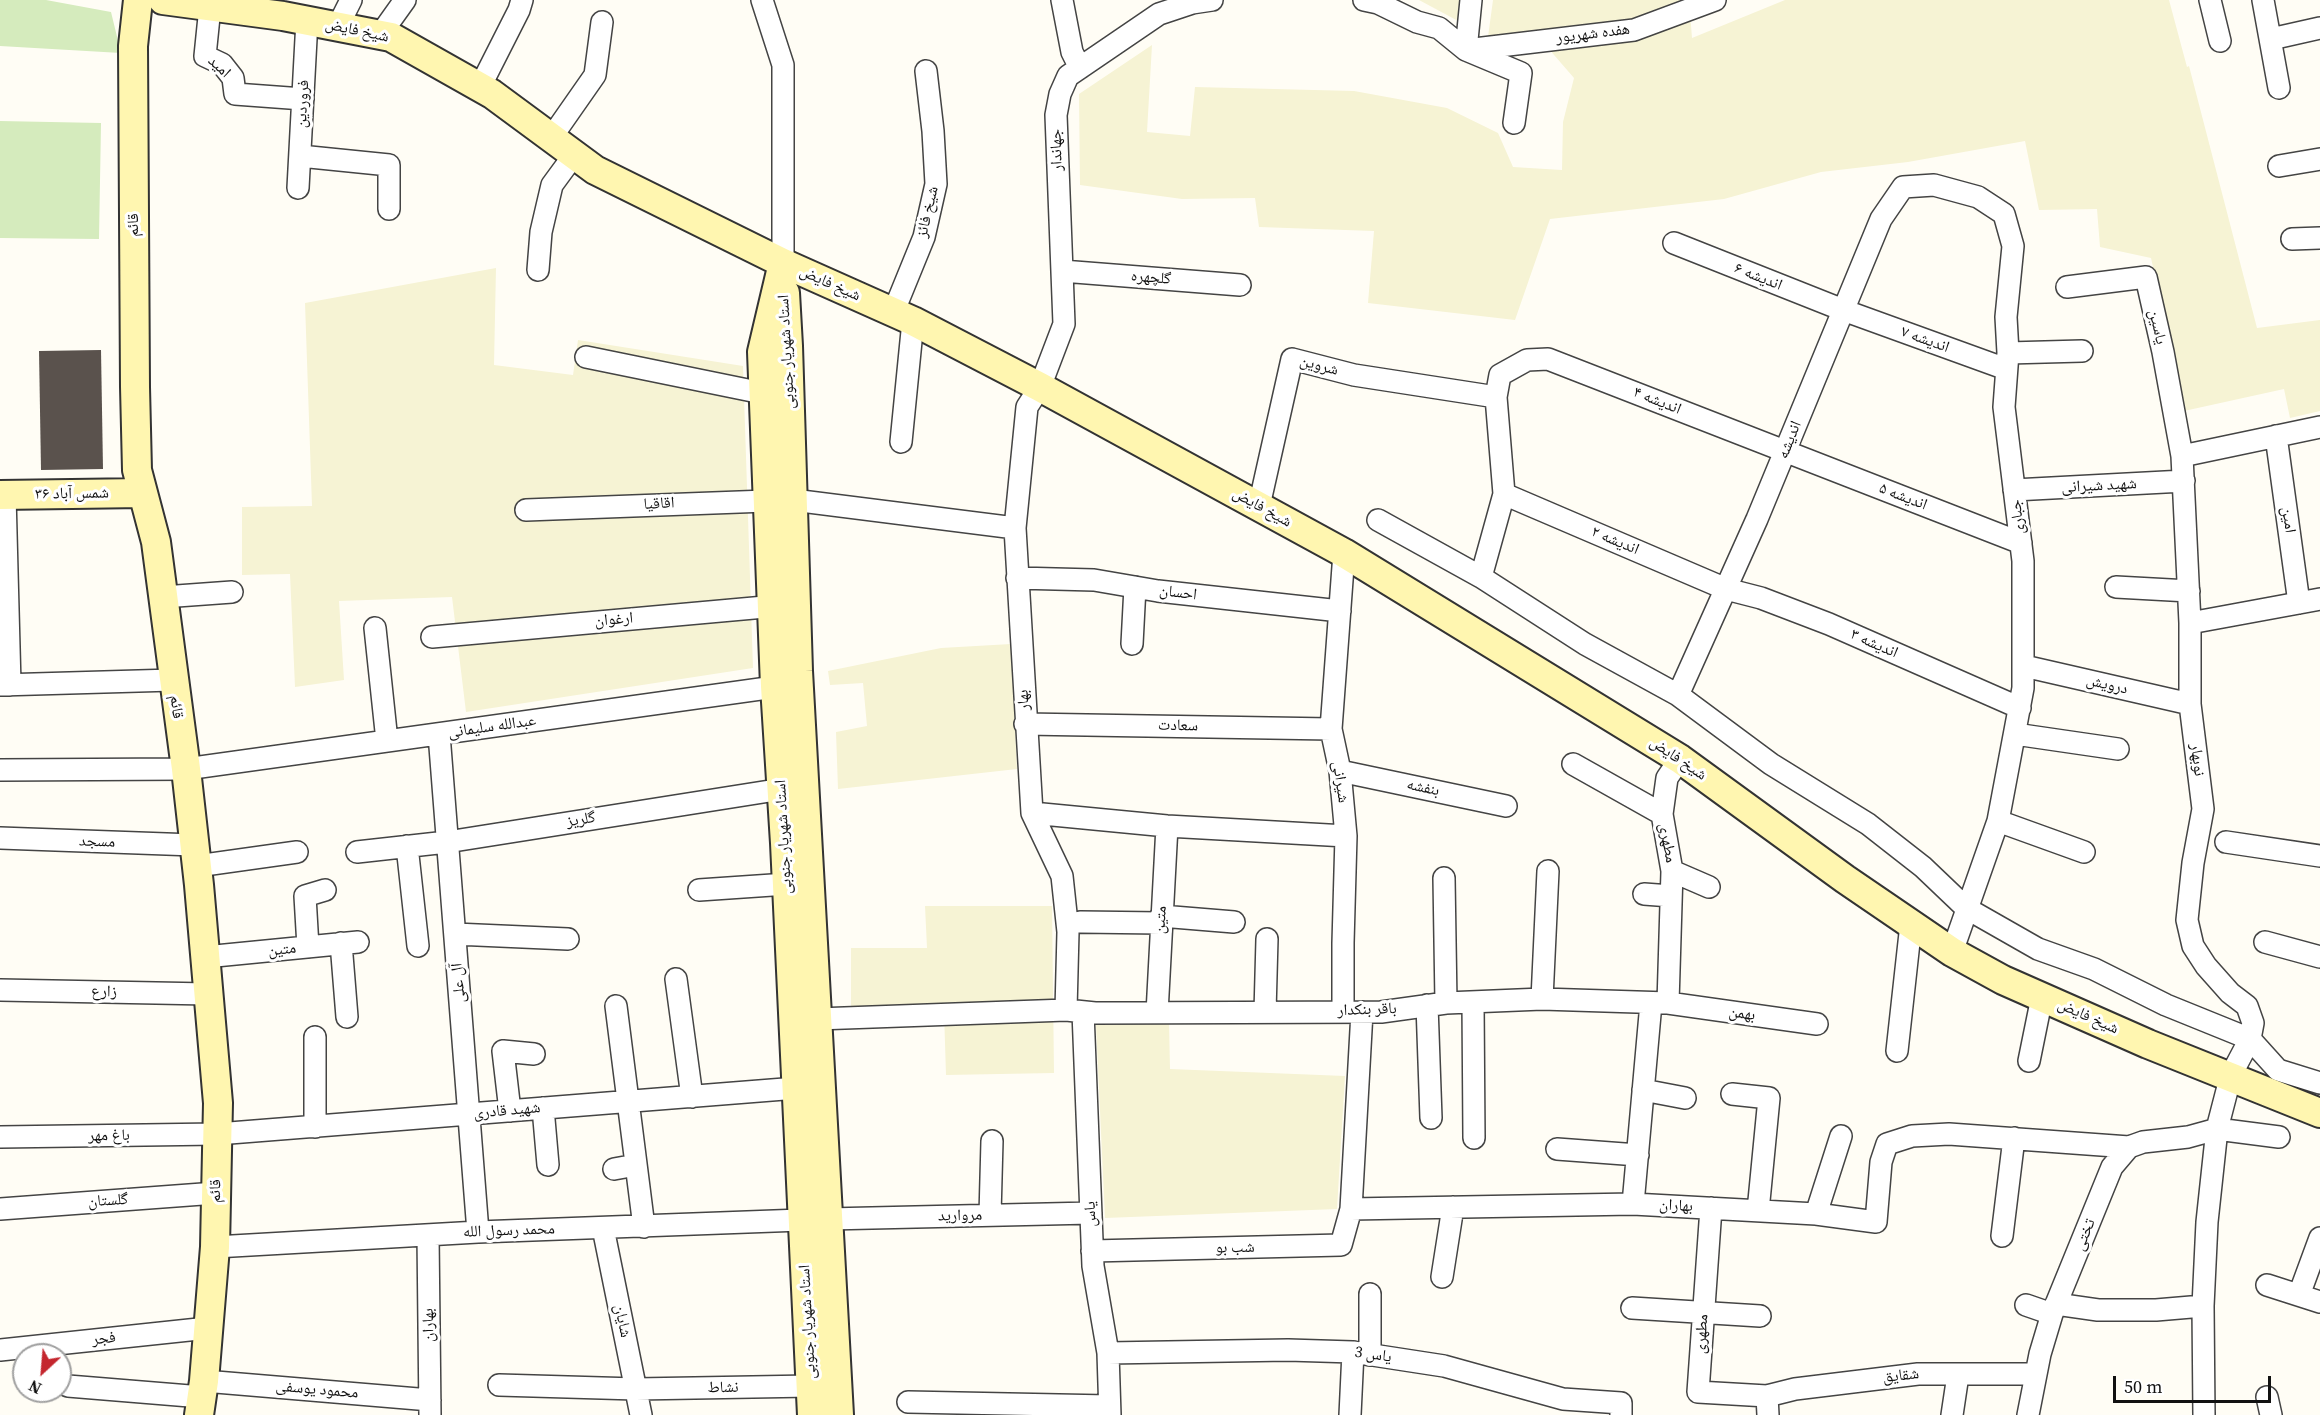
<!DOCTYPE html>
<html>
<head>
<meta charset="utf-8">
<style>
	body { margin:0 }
	#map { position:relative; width:2320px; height:1415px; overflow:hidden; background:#fffdf5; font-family:"Source Serif 4",serif }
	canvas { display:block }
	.north { position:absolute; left:12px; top:1343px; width:60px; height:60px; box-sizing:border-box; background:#fff; border:2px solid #a0a0a0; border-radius:50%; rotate:206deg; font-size:16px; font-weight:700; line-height:24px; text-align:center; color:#111 }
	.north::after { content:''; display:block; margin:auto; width:21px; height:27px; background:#c4262e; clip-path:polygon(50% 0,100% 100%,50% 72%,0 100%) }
	.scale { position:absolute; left:2113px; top:1376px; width:158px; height:27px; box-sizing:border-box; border:3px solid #111; border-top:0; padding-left:8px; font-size:18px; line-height:21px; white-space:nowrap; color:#111; -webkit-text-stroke:4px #fff; paint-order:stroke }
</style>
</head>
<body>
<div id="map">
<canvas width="2320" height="1415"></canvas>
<div class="north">N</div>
<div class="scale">50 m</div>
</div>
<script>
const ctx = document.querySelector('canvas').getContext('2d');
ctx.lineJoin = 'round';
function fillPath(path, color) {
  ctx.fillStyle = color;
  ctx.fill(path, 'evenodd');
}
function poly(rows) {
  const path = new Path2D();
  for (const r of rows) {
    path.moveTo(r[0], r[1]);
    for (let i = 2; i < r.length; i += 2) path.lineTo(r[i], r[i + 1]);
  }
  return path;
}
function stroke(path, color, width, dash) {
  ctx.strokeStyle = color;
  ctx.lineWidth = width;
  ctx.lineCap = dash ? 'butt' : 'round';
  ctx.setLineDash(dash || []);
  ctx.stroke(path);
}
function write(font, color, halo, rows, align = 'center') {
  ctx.font = font + ' "Source Serif 4","Noto Naskh Arabic",serif';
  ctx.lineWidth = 6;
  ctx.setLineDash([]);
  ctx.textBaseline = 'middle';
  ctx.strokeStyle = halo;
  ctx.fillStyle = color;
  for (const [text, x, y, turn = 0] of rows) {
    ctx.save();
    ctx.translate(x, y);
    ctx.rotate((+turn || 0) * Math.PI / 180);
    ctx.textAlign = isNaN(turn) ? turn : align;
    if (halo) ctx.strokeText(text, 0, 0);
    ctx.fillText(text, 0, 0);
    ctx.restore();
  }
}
const farmland = poly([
	[1419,0,1461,0,1460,22],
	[1493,0,1689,0,1692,38,1785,0,2169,0,2187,67,2189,66,2257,328,2320,320,2320,411,2290,418,2284,389,2184,411,2151,258,2100,247,2097,209,2039,210,2025,141,1908,162,1821,172,1724,199,1550,219,1515,320,1368,303,1374,231,1259,227,1255,198,1182,199,1080,185,1079,94,1152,45,1147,132,1190,136,1195,87,1354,91,1447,108,1498,133,1513,167,1562,170,1563,122,1574,78,1548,48,1488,37],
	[496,268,494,365,573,375,578,340,743,366,753,668,466,712,452,597,339,601,344,680,295,687,290,574,242,575,242,507,312,506,305,303],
	[1011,644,1017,769,838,789,836,732,867,726,863,683,830,685,828,671,941,648],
	[925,906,1052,906,1054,1073,946,1075,944,1011,851,1008,851,948,927,948],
	[1169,1022,1170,1069,1345,1076,1337,1209,1105,1218,1096,1025]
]);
const green = poly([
	[0,0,46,0,111,12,121,53,0,46],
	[0,121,101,123,99,239,0,238]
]);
const building = poly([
	[101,350,103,469,41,470,39,351]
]);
const street = poly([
	[762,0,783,65,783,263],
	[1062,0,1072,52,1080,68],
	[1364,0,1378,3,1417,22,1439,28,1466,50,1521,73,1514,123],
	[1471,0,1466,50,1634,30,1715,0],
	[2210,0,2220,41],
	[2263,0,2279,88],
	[210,7,205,56,222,64,233,78,235,94,303,99],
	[338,26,351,0],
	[380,35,405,0],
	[2271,39,2320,28],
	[480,87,519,10,522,0],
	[551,138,595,75,602,22],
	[300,156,389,165,389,209],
	[2279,166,2320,159],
	[298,188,307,20],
	[2292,239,2320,238],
	[1674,243,1843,310,2006,369],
	[538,270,541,232,552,185,574,155],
	[1062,271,1240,285],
	[893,313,924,237,936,184,933,131,926,71],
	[2008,353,2082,351],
	[586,357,777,396],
	[2276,436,2299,603],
	[901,442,913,321],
	[2182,456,2320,427],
	[2014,490,2184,481],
	[1504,494,1726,589,1761,598,1829,624,2020,708],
	[5,495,10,685],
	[1259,506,1292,359,1354,375,1496,397],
	[526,510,793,500,1015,528],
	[1378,520,1481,577,1585,644,1678,695,1771,764,1868,824,1923,867,1966,908,2038,949,2094,969,2166,1005,2250,1039,2278,1070,2320,1083],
	[1481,577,1504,494,1496,397,1500,375,1527,360,1548,359,2021,543],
	[1017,578,1094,580,1158,591,1340,611],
	[2116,587,2189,591],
	[163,597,232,592],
	[2190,623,2320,599],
	[375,628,387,741],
	[432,637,787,605],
	[1132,644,1135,587],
	[2024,666,2190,704],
	[0,685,173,680],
	[1678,695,1757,519,1881,219,1903,187,1934,185,1978,197,2004,214,2013,246,2006,317,2008,353,2004,407,2023,561,2023,688,1998,821,1952,952],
	[1025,724,1331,729],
	[439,734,478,1232],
	[2015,734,2118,749],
	[1573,764,1662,814],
	[0,770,186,769,789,685],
	[1340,771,1506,806],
	[1032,813,1167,826,1346,836],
	[1998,821,2084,852],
	[0,838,194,845],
	[2226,842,2320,856],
	[407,846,418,946],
	[357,852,447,842,795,787],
	[197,866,297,852],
	[1672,871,1709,887],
	[1444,878,1446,1003],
	[699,890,787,884,800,886],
	[1644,894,1671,896],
	[1161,916,1234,922],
	[1080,922,1161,923],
	[455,934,568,939],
	[2265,942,2320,957],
	[341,943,347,1017],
	[308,947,305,896,325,890],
	[205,957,358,942],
	[676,979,692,1097],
	[0,990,208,994],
	[1542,999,1548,871],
	[1473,1002,1474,1138],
	[1668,1003,1672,871,1662,814,1667,778,1680,759],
	[1427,1005,1431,1118],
	[616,1006,644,1227],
	[1066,1010,1068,932,1062,876,1032,813,1015,528,1027,407,1040,387,1064,324,1056,115,1060,94,1068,76,1159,14,1192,3,1212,0],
	[1343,1011,1343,943,1346,836,1340,771,1331,729,1344,553],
	[1083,1012,1093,1266,1108,1353,1110,1415],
	[1265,1012,1267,939],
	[1157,1013,1167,826],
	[817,1019,1066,1010,1095,1013,1381,1012,1446,1003,1542,999,1668,1003,1817,1024],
	[1897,1051,1911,924],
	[2029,1061,2042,997],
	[1643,1090,1685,1098],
	[1732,1094,1769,1098,1758,1211],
	[543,1108,548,1165],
	[510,1111,503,1051,534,1054],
	[315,1127,315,1037],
	[0,1137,217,1134,797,1088],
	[1557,1149,1638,1155],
	[614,1169,636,1165],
	[1633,1204,1651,1003],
	[1711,1208,1698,1392,1767,1396,1795,1389,1918,1374,2036,1374],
	[0,1209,216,1193],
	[1351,1209,1633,1204,1816,1214,1876,1222,1881,1162,1887,1144,1912,1136,1949,1134,2129,1147],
	[1816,1214,1841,1136],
	[990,1215,992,1141],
	[603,1228,641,1415],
	[428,1235,430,1415],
	[2002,1236,2014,1138],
	[215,1247,478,1232,828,1219,1091,1213],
	[1092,1251,1341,1245,1351,1209,1362,1012],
	[1442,1277,1453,1207],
	[2267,1285,2320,1302],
	[2299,1295,2320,1238],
	[2056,1304,2098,1310,2156,1310,2203,1306],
	[2026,1305,2052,1314],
	[1632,1308,1760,1316],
	[0,1350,208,1328],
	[1108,1353,1288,1350,1353,1352,1444,1366,1563,1399,1621,1403,1621,1415],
	[1370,1355,1370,1294],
	[204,1381,430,1400],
	[499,1385,636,1389,811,1386],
	[68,1386,202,1397],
	[1767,1396,1768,1415],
	[2267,1397,2271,1415],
	[908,1402,1109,1406],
	[1350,1415,1353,1352],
	[1952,1415,1958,1375],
	[2028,1415,2040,1354,2052,1314,2112,1167,2129,1147,2143,1142,2188,1137,2217,1129,2231,1075,2250,1039,2253,1023,2247,1006,2230,993,2206,966,2193,946,2187,920,2193,863,2203,809,2190,704,2190,623,2182,456,2163,352,2146,277,2067,287],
	[2204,1415,2203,1306,2207,1222,2217,1129,2279,1137]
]);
const secondary = poly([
	[138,0,133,46,135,387,137,470,156,542,186,769,199,885,218,1103,215,1247,204,1381,199,1415],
	[163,0,283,16,391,37,492,94,595,170,783,263,913,321,1040,387,1344,553,1680,759,1845,879,1952,952,2003,980,2148,1044,2320,1113],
	[783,263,762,352,775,686,785,843,812,1415],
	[785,293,788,346,798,671,839,1415],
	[0,495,143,493]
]);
const streetNames = [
	["شیخ فایض",357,31,12],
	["هفده شهریور",1593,34,-7],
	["امید",219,67,43],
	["فروردین",303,104,-87],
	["جهاندار",1057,150,-92],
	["شیخ فائز",928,212,-77],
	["قائم",134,225,-90],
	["اندیشه ۶",1758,277,22],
	["گلچهره",1151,278,5],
	["شیخ فایض",830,284,24],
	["یاسین",2157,327,77],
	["اندیشه ۷",1925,340,20],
	["استاد شهریار جنوبی",787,352,-93],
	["شروین",1319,366,15],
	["اندیشه ۴",1657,401,22],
	["اندیشه",1790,440,-68],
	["شهید شیرانی",2099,486,-3],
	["شمس آباد ۳۶",72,494,-1],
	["اندیشه ۵",1903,497,21],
	["اقاقیا",659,504,-3],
	["شیخ فایض",1262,508,29],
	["جباری",2018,517,-97],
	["امین",2288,520,82],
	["اندیشه ۲",1615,541,23],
	["احسان",1178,593,7],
	["ارغوان",614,620,-5],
	["اندیشه ۳",1874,644,24],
	["درویش",2107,685,13],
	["بهار",1024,700,-93],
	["قائم",176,707,83],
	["سعادت",1178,726,1],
	["عبدالله سلیمانی",492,727,-8],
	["شیخ فایض",1678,759,34],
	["نوبهار",2197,760,83],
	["شیرانی",1340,782,82],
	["بنفشه",1423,788,12],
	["گلریز",581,820,-9],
	["استاد شهریار جنوبی",784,837,-93],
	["مسجد",97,842,2],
	["مطهری",1667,843,80],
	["متین",1161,920,-87],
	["متین",282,950,-6],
	["آل علی",459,983,-95],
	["زارع",104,992,1],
	["باقر بنکدار",1367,1010,-2],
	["بهمن",1742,1014,8],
	["شیخ فایض",2088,1017,24],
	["شهید قادری",507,1111,-5],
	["باغ مهر",109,1136,-1],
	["قائم",216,1191,-89],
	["گلستان",108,1201,-4],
	["بهاران",1676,1206,3],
	["یاس",1091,1214,-92],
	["مروارید",960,1216,-1],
	["محمد رسول الله",509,1231,-2],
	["تختی",2085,1235,-68],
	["شب بو",1235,1248,-1],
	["شایان",622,1321,78],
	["استاد شهریار جنوبی",808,1322,-93],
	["بهاران",429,1325,-91],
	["مطهری",1702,1334,-86],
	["فجر",104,1339,-6],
	["یاس 3",1373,1355,8],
	["شقایق",1901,1376,-6],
	["نشاط",723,1388,-1],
	["محمود یوسفی",317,1390,5]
];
fillPath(farmland, '#f6f3d4');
fillPath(green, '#d5ebbd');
fillPath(building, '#5a524d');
stroke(street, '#444', 24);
stroke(secondary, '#333', 32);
stroke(street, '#fff', 21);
stroke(secondary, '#fff6b0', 28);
write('16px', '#111', '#fff', streetNames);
</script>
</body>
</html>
